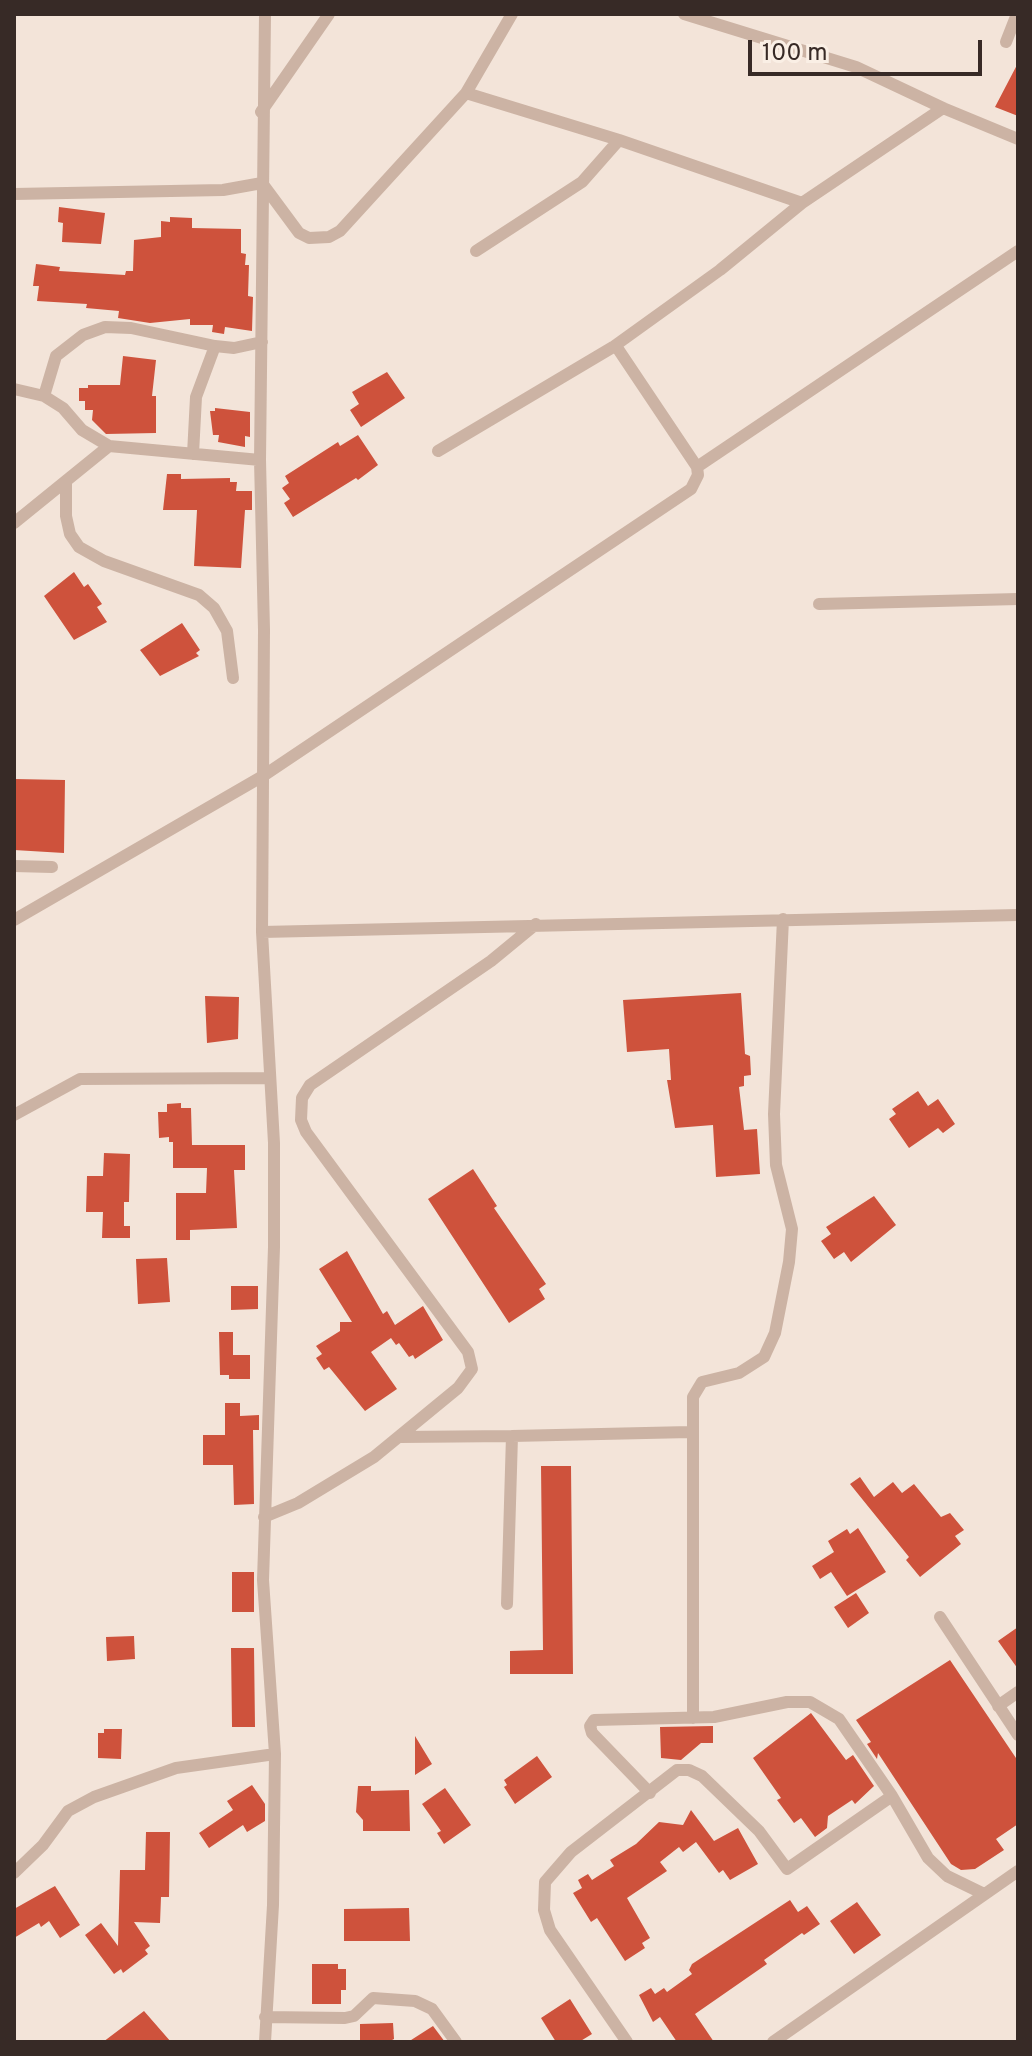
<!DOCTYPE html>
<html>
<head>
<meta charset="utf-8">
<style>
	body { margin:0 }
	#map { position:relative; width:1032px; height:2056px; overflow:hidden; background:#f3e4d9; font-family:Overpass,sans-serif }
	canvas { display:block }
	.frame { position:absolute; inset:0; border:16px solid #372a26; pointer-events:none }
	.scale { position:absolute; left:748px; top:40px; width:234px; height:36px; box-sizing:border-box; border:4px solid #372a26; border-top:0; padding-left:10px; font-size:24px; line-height:28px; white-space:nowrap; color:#372a26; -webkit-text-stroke:6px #faefe5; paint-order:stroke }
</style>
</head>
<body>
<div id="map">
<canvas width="1032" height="2056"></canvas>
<div class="frame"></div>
<div class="scale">100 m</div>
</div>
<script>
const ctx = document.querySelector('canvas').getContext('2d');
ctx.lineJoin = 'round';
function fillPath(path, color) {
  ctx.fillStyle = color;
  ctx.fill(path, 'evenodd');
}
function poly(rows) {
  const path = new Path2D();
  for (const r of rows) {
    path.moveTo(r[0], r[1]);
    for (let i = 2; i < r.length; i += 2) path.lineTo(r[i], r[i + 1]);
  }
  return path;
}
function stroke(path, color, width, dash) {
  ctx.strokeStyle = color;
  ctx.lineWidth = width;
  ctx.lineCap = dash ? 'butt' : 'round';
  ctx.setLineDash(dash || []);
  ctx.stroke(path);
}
const building = poly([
	[1018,63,1018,116,995,107],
	[59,207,105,213,101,244,62,242,63,223,58,222],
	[170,217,192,218,192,228,241,229,241,253,246,254,245,265,249,265,248,296,253,297,252,331,225,327,224,334,212,332,213,325,190,325,190,319,150,323,118,318,119,311,86,308,87,304,37,301,39,286,33,286,36,264,60,267,59,271,125,275,126,271,133,271,134,240,161,237,161,221,170,222],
	[123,356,156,360,152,396,156,396,156,433,106,434,92,420,93,410,85,410,85,401,79,401,79,388,88,388,88,385,120,385],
	[387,372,405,398,361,427,350,410,359,404,352,392],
	[215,408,250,412,250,437,245,436,245,447,218,442,219,435,213,435,210,411,215,411],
	[358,435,378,465,358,480,356,478,293,517,284,503,290,499,282,488,289,483,285,476,338,442,340,446],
	[167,474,181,474,181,479,230,478,230,482,237,482,236,491,252,491,252,510,245,510,241,568,194,566,197,510,163,510],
	[74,572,84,587,88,584,102,604,97,607,107,622,74,640,44,596],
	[182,623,200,650,196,653,199,656,160,676,140,650],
	[14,779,65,780,64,853,14,850],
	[741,993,745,1054,750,1056,751,1075,744,1076,744,1086,739,1087,744,1130,757,1129,760,1174,716,1177,713,1125,675,1128,667,1080,671,1080,669,1049,627,1052,623,1000],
	[205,996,239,997,238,1039,207,1043],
	[918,1091,928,1106,938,1099,955,1124,943,1133,938,1128,909,1148,889,1119,896,1114,892,1109],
	[181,1103,181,1108,191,1108,192,1145,245,1145,245,1170,234,1170,237,1228,190,1230,190,1240,176,1240,176,1193,206,1193,207,1168,173,1168,173,1142,169,1142,169,1137,159,1138,158,1112,167,1112,167,1104],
	[104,1153,130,1154,129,1202,124,1202,124,1226,130,1226,130,1238,102,1238,103,1212,86,1212,87,1176,103,1176],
	[473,1169,497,1206,494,1208,546,1284,539,1289,545,1299,509,1323,428,1199],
	[874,1196,896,1225,851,1262,844,1252,834,1259,821,1241,831,1234,826,1227],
	[347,1251,383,1314,387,1311,395,1325,423,1306,443,1340,415,1359,413,1355,409,1357,399,1343,396,1345,391,1338,371,1352,397,1389,365,1411,329,1367,324,1370,316,1358,322,1354,316,1346,340,1331,340,1322,352,1322,319,1269],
	[167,1258,170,1302,138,1304,136,1259],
	[231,1286,258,1286,258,1309,231,1310],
	[219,1332,233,1332,233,1355,250,1355,250,1379,229,1379,229,1375,220,1375],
	[225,1403,240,1403,240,1416,259,1415,259,1430,253,1430,254,1504,234,1505,233,1465,203,1465,203,1435,225,1435],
	[541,1466,571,1466,573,1674,510,1674,510,1651,543,1650],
	[860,1477,874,1497,893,1482,902,1493,914,1484,941,1517,950,1513,964,1530,955,1536,961,1544,920,1577,906,1560,909,1557,850,1484],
	[858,1528,886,1572,847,1596,831,1572,820,1579,812,1566,834,1552,828,1541,847,1529,850,1534],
	[232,1572,254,1572,254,1612,232,1612],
	[856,1593,869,1613,848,1628,834,1607],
	[1018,1627,1018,1669,998,1641],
	[134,1636,135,1659,107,1661,106,1637],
	[231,1648,254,1648,255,1727,232,1727],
	[950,1660,1018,1761,1018,1824,996,1839,1004,1850,975,1869,961,1870,951,1864,878,1753,877,1759,867,1744,871,1742,856,1720],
	[811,1713,846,1760,853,1755,874,1786,855,1804,852,1800,828,1816,827,1828,815,1837,801,1818,794,1823,777,1800,781,1798,753,1758],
	[713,1726,713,1743,701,1743,681,1760,661,1758,660,1727],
	[104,1729,122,1729,121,1759,98,1758,98,1733,104,1733],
	[415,1736,432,1764,415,1775],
	[537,1756,552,1777,515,1804,504,1787,507,1785,504,1780],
	[252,1785,265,1804,265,1821,247,1832,243,1825,209,1848,199,1833,233,1810,227,1801],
	[358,1786,371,1786,371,1791,409,1790,410,1831,363,1831,363,1820,356,1812],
	[445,1788,471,1825,444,1844,437,1833,441,1831,422,1804],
	[691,1810,714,1841,738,1828,758,1864,730,1880,723,1870,719,1873,696,1842,683,1852,679,1847,660,1862,667,1871,627,1898,650,1938,642,1943,645,1948,625,1961,597,1918,591,1922,573,1893,582,1888,578,1880,588,1874,592,1880,614,1866,610,1860,636,1844,659,1822,683,1825],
	[146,1832,170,1832,169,1897,161,1897,160,1923,134,1922,150,1946,145,1950,148,1954,123,1973,121,1969,114,1974,85,1935,101,1923,118,1946,120,1870,145,1870],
	[55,1886,80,1925,60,1938,49,1921,41,1927,39,1923,14,1938,14,1909],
	[790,1900,798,1912,807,1906,820,1924,804,1935,802,1933,764,1960,767,1964,695,2014,714,2042,677,2042,660,2017,653,2022,639,1995,651,1988,655,1994,664,1988,667,1992,692,1974,689,1970,692,1964],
	[857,1902,881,1935,854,1954,830,1921],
	[409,1908,410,1941,344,1941,344,1909],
	[312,1964,338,1964,338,1969,346,1969,346,1990,341,1990,341,2004,312,2004],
	[570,1999,592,2034,579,2042,556,2042,541,2018],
	[144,2011,171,2042,103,2042],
	[393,2023,394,2039,388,2042,360,2042,360,2024],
	[433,2026,445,2042,408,2042]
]);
const street = poly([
	[265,14,260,460,264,630,262,932,274,1143,274,1247,263,1580,275,1754,273,1905,265,2042],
	[684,14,856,67,943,108,1018,139],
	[1006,42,1017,14],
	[466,93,619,140,802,203],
	[261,112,329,14],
	[14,194,223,190,262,183,299,233,309,238,329,237,340,231,466,93,512,14],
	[476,251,582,182,619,140],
	[14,389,44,396,63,408,82,430,109,446,260,460],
	[44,396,56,356,83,335,105,327,131,328,215,346,234,348,262,342],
	[438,451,613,347,720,270,802,203,943,108],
	[193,454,196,397,215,346],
	[697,467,1018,251],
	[66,482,66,516,70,534,79,547,104,561,199,595,214,608,227,631,233,678],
	[14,523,109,446],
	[819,604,1018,599],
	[14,866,52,867],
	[14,920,263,776,691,489,698,475,697,467,616,346],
	[262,932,1018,915],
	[14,1115,80,1079,270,1078],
	[400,1437,512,1436],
	[264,1517,298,1503,374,1457,458,1388,472,1369,468,1352,306,1132,301,1120,302,1098,310,1085,491,961,536,924],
	[507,1604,512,1436,690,1432],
	[940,1617,1018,1735],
	[998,1706,1018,1692],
	[693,1718,693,1397,702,1382,739,1373,764,1357,775,1333,789,1262,792,1229,776,1165,774,1114,783,919],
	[650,1793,592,1733,590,1726,594,1720,714,1717,787,1702,810,1702,839,1719,892,1796,928,1858,947,1876,984,1894],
	[14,1873,43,1845,68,1811,94,1797,176,1768,275,1754],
	[265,2017,345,2018,354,2016,373,1998,415,2001,432,2009,456,2042],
	[627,2042,550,1930,544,1910,545,1882,571,1852,677,1770,689,1770,702,1776,759,1831,787,1869,892,1796],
	[773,2042,1018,1871]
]);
fillPath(building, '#ce523c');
stroke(street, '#ccb3a4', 12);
</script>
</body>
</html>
